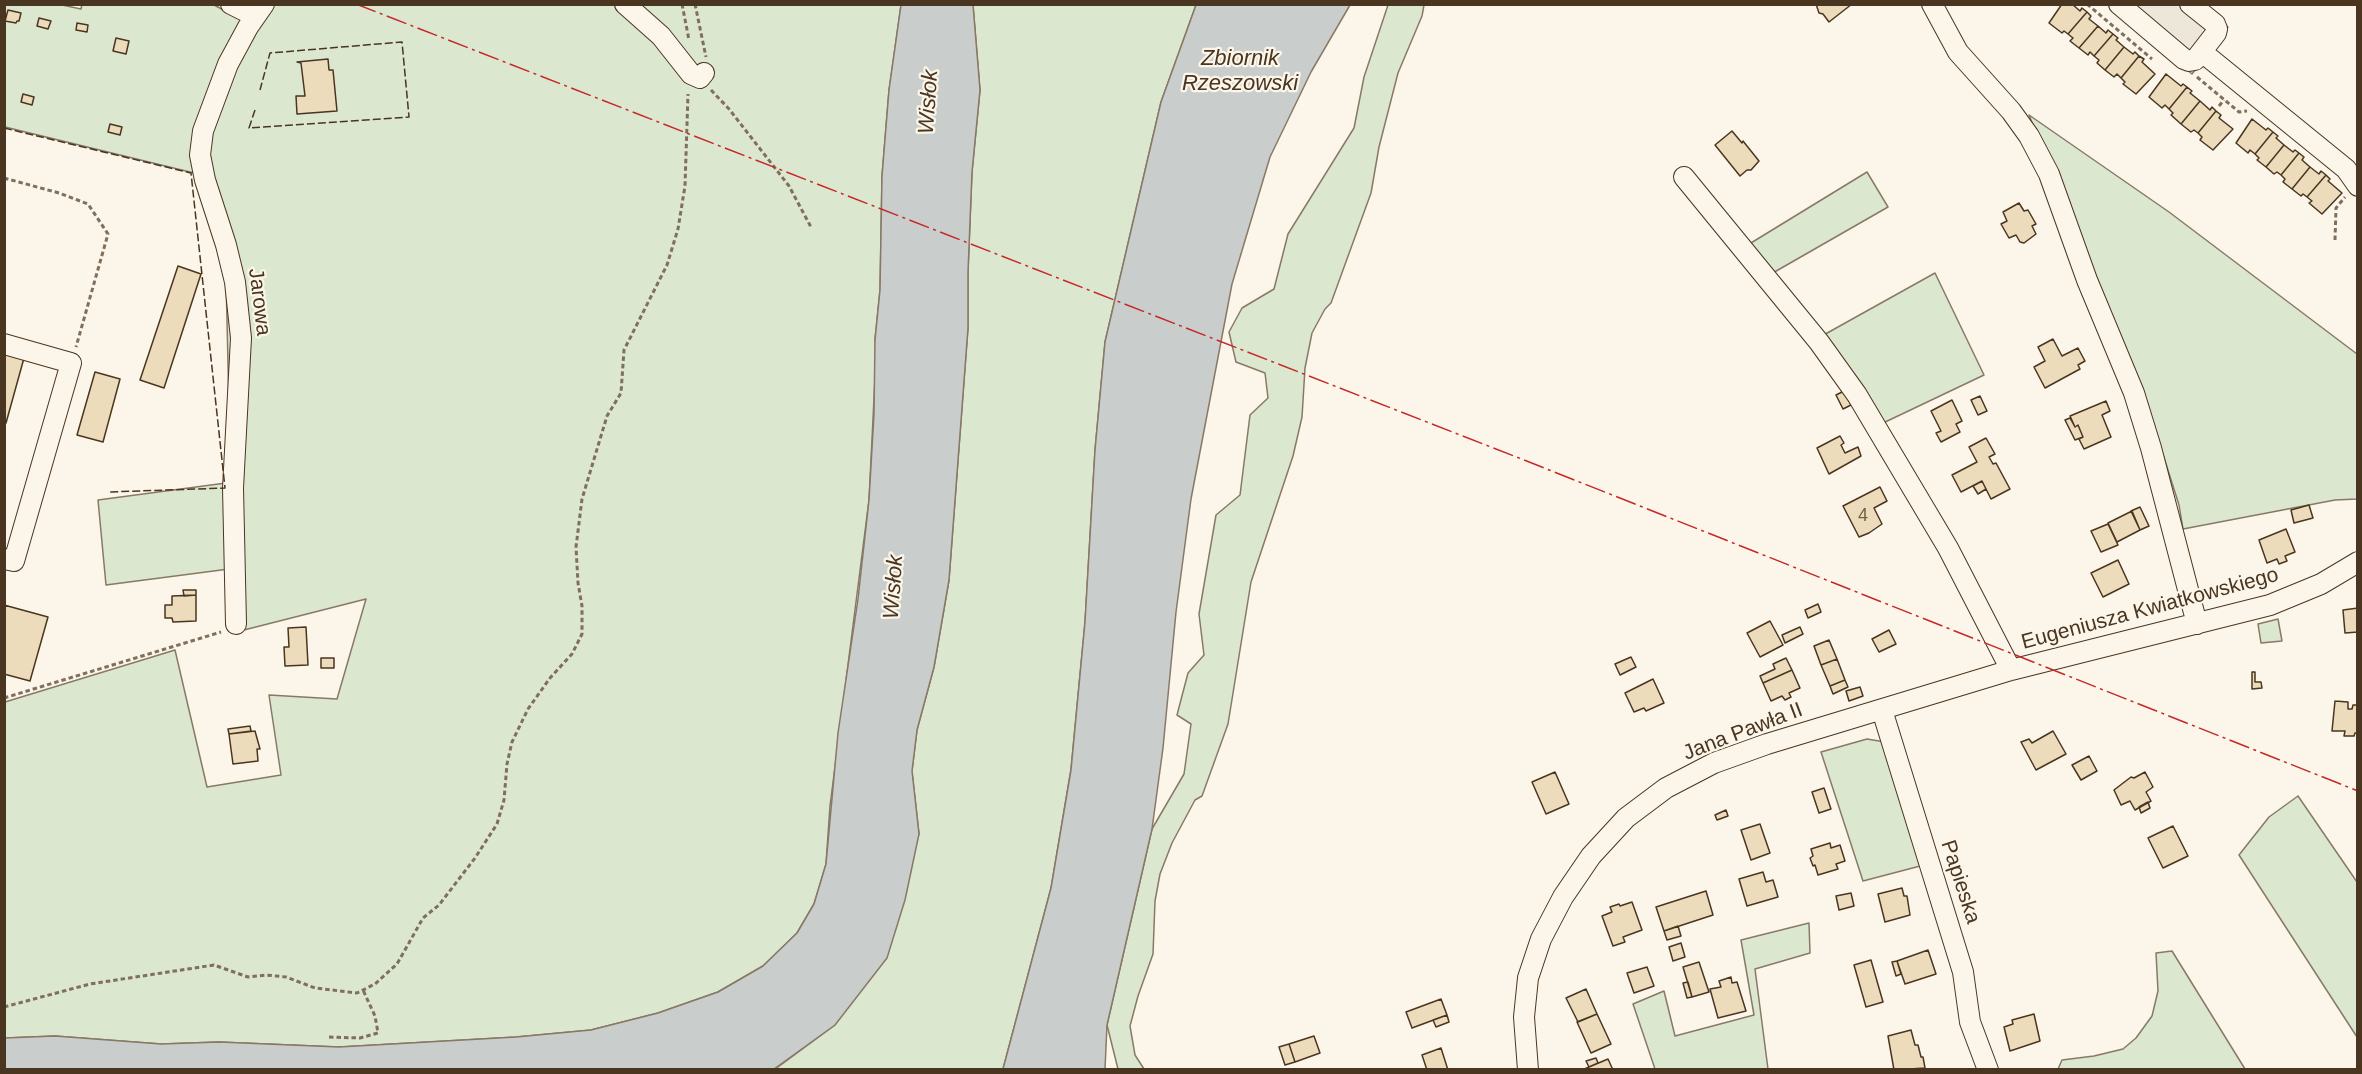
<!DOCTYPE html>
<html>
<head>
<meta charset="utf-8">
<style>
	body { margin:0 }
	#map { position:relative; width:2362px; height:1074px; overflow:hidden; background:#fbf6e9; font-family:Arial,sans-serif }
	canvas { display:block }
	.frame { position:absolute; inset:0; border:6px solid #4a3520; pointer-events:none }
</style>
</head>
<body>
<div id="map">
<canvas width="2362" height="1074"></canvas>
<div class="frame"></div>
</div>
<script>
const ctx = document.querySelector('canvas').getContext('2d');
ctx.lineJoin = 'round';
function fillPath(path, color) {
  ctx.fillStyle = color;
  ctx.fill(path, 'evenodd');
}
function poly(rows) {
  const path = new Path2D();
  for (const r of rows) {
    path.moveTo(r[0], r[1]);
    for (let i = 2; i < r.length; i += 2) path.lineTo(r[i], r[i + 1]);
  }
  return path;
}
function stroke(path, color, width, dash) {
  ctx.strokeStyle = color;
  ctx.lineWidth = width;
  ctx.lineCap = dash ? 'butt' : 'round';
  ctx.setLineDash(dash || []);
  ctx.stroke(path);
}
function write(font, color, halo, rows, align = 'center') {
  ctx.font = font + ' Arial,sans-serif';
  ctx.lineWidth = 4.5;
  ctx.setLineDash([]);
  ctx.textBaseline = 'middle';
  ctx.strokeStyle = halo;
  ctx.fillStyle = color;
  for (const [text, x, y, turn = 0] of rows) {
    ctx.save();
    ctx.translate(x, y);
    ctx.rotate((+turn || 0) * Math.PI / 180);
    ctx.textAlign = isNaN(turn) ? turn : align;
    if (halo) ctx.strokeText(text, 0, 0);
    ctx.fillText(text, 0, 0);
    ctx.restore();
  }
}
const green = poly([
	[82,4,214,5,241,19,252,4,901,5,889,90,882,176,880,290,875,339,876,358,869,500,830,806,826,864,814,904,797,933,763,966,718,992,658,1013,591,1030,516,1037,339,1047,219,1042,161,1044,55,1036,5,1038,5,702,175,650,207,787,281,775,269,695,337,699,366,599,244,630,241,622,229,408,226,277,194,173,5,127,5,5,62,5,81,9,82,4],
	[973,5,1196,5,1161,102,1105,342,1095,450,1085,622,1071,769,1051,888,1003,1069,774,1070,835,1025,919,834,912,771,917,730,934,667,949,580,968,328,968,272,972,172,980,90,973,5],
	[1388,5,1424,5,1422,16,1398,73,1379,147,1371,193,1331,303,1325,309,1312,333,1305,368,1302,417,1293,456,1251,582,1228,724,1202,796,1195,800,1172,843,1160,874,1155,901,1153,954,1138,996,1130,1026,1135,1055,1144,1069,1118,1069,1107,1025,1152,829,1184,774,1191,724,1177,715,1188,673,1204,655,1199,614,1216,515,1240,495,1250,415,1268,398,1265,373,1236,362,1229,332,1242,308,1274,289,1288,234,1354,128,1364,77,1388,5],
	[2029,115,2169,212,2357,354,2357,499,2335,500,2183,529,2179,505,2160,445,2029,115],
	[1867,172,1888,207,1771,274,1746,246,1867,172],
	[1935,273,1984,375,1881,424,1820,337,1935,273],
	[226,483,229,569,106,585,98,500,226,483],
	[2278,619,2282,641,2261,643,2258,624,2278,619],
	[1867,739,1885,742,1924,865,1863,881,1821,752,1867,739],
	[2298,796,2357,882,2357,1037,2239,855,2269,817,2298,796],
	[1809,923,1810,953,1755,969,1768,1069,1655,1069,1633,1004,1664,991,1675,1036,1754,1015,1741,940,1809,923],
	[2172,951,2245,1069,2058,1069,2062,1060,2094,1056,2123,1049,2136,1038,2152,1016,2158,991,2156,953,2172,951]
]);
const parking = poly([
	[2108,5,2200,5,2228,27,2192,74,2108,5]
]);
const water = poly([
	[901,5,973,5,980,90,972,172,968,272,968,328,949,580,934,667,917,730,912,771,919,834,905,900,887,958,835,1025,774,1069,5,1069,5,1038,55,1036,161,1044,219,1042,339,1047,516,1037,591,1030,658,1013,718,992,763,966,797,933,814,904,826,864,838,733,858,599,869,500,874,414,875,340,880,290,882,176,889,90,901,5],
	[1196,5,1350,5,1311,72,1270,157,1232,284,1191,499,1176,612,1163,748,1152,829,1107,1025,1105,1069,1003,1069,1051,888,1071,770,1085,622,1095,450,1105,342,1161,102,1196,5]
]);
const building = poly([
	[1816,4,1852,4,1829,22,1823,14,1819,13,1816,4],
	[2062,4,2072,4,2080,11,2082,8,2087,12,2068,34,2064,31,2062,33,2049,23,2062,4],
	[8,10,21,13,19,21,17,21,16,23,5,21,8,10],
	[2087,12,2091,16,2089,19,2098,26,2079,48,2070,41,2073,38,2068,34,2087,12],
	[39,18,51,21,48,29,37,26,39,18],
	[77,23,88,25,87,32,76,30,77,23],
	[2098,26,2106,33,2108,30,2113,34,2094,56,2090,52,2088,55,2079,48,2098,26],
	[2113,34,2118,38,2116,40,2124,47,2105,70,2097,63,2099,60,2094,56,2113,34],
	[116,38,129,41,126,54,113,51,116,38],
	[2124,47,2133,54,2135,52,2139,56,2121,78,2117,74,2114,77,2105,70,2124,47],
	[2139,56,2144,59,2142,62,2155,74,2136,94,2123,84,2125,82,2121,78,2139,56],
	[328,59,329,70,333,70,337,111,297,114,296,96,305,96,301,63,297,62,328,59],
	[2166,74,2181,86,2183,84,2187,87,2169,109,2165,105,2162,108,2149,97,2166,74],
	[2187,87,2192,91,2190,93,2200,101,2181,124,2171,115,2173,113,2169,109,2187,87],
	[23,94,34,97,32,105,21,102,23,94],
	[2200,101,2210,110,2212,107,2216,111,2198,133,2194,130,2191,132,2181,124,2200,101],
	[2216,111,2221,115,2219,118,2233,129,2213,150,2200,140,2202,137,2198,133,2216,111],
	[2252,119,2266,130,2268,128,2273,132,2255,154,2250,150,2248,153,2236,143,2252,119],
	[110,124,122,127,120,135,108,132,110,124],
	[1732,131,1742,143,1743,141,1759,161,1751,170,1747,170,1740,176,1715,145,1732,131],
	[2273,132,2278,136,2276,138,2284,145,2266,167,2257,160,2259,158,2255,154,2273,132],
	[2284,145,2293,152,2295,150,2299,153,2281,175,2277,172,2274,174,2266,167,2284,145],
	[2299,153,2304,157,2302,160,2310,167,2292,189,2283,182,2285,179,2281,175,2299,153],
	[2310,167,2319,174,2321,171,2326,175,2307,197,2303,194,2301,196,2292,189,2310,167],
	[2326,175,2330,179,2328,181,2342,193,2322,214,2309,203,2312,201,2307,197,2326,175],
	[2019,203,2024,211,2028,210,2036,224,2032,226,2036,234,2024,243,2020,242,2016,235,2009,238,2001,224,2007,221,2003,212,2019,203],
	[178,266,201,274,164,388,140,380,178,266],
	[2053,339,2062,356,2078,348,2085,361,2078,365,2080,369,2045,388,2034,367,2045,361,2038,347,2053,339],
	[4,353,24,358,6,423,4,422,4,353],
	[95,372,120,379,103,442,77,435,95,372],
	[1844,391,1851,405,1843,409,1836,395,1844,391],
	[1980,396,1987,411,1978,415,1971,400,1980,396],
	[1952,400,1962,421,1956,424,1960,432,1941,442,1936,433,1941,431,1931,411,1952,400],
	[2106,401,2110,411,2102,415,2111,437,2084,449,2079,439,2083,437,2078,425,2075,427,2070,416,2106,401],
	[2070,418,2075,427,2078,425,2083,437,2075,440,2065,420,2070,418],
	[1840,436,1844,443,1841,445,1845,453,1858,447,1861,456,1829,474,1817,448,1840,436],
	[1986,438,1995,454,1989,457,1993,464,1996,463,2010,489,1991,499,1982,481,1961,492,1952,475,1977,462,1969,447,1986,438],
	[1982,481,1986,489,1978,494,1973,486,1982,481],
	[1880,487,1887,501,1874,508,1882,524,1869,533,1859,537,1843,506,1880,487],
	[2309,505,2313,518,2294,523,2291,510,2309,505],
	[2140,507,2149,526,2140,530,2131,511,2140,507],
	[2132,511,2140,530,2117,542,2108,523,2132,511],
	[2108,524,2118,545,2101,552,2091,531,2108,524],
	[2286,529,2295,552,2285,556,2287,561,2279,564,2277,559,2267,563,2259,540,2286,529],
	[2118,560,2129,584,2103,597,2091,573,2118,560],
	[183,590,196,590,196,595,184,596,183,590],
	[196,595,196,621,173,622,172,618,165,618,165,605,172,605,172,596,196,595],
	[1818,604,1821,612,1808,618,1805,610,1818,604],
	[4,605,48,617,30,681,4,674,4,605],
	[2358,608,2358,632,2345,633,2343,610,2358,608],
	[1770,621,1783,645,1760,657,1747,633,1770,621],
	[306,627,308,665,285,666,284,647,289,647,288,628,306,627],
	[1800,627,1803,634,1785,643,1782,635,1800,627],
	[1889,630,1896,644,1879,652,1872,639,1889,630],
	[1829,640,1837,659,1821,665,1814,646,1829,640],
	[1631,657,1636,667,1620,675,1615,664,1631,657],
	[321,658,334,658,334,668,321,668,321,658],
	[1786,658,1792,670,1763,683,1760,676,1775,669,1773,664,1786,658],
	[1837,659,1845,680,1830,686,1821,665,1837,659],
	[1792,670,1800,688,1789,693,1791,697,1785,700,1782,696,1771,701,1763,683,1792,670],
	[2252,672,2255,672,2255,682,2261,682,2262,688,2252,689,2252,672],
	[1653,679,1664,703,1646,711,1644,708,1634,712,1625,693,1653,679],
	[1845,680,1848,687,1833,694,1830,686,1845,680],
	[1860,687,1863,696,1849,701,1846,691,1860,687],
	[2335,701,2348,702,2348,709,2352,709,2353,705,2358,705,2358,733,2355,733,2354,736,2344,736,2345,731,2332,731,2335,701],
	[250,726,251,731,229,734,228,729,250,726],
	[255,731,260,749,257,749,258,761,233,764,229,734,255,731],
	[2053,731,2066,754,2036,770,2021,742,2029,739,2032,743,2053,731],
	[2089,756,2097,771,2081,780,2072,765,2089,756],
	[1555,772,1569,804,1546,814,1532,782,1555,772],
	[2145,772,2153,787,2146,792,2151,801,2135,810,2130,801,2121,805,2114,790,2131,777,2134,778,2145,772],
	[1824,788,1831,809,1819,813,1812,792,1824,788],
	[2148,802,2150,808,2141,813,2139,807,2148,802],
	[1726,810,1728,816,1717,820,1715,815,1726,810],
	[1760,824,1770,853,1751,860,1741,830,1760,824],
	[2173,826,2188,856,2163,868,2148,838,2173,826],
	[1830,843,1831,848,1840,845,1845,861,1836,864,1838,869,1818,875,1815,865,1813,866,1810,858,1813,856,1811,849,1830,843],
	[1763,872,1766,882,1773,880,1778,897,1747,906,1739,879,1763,872],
	[1902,888,1904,896,1907,896,1910,915,1885,922,1878,894,1902,888],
	[1706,891,1713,915,1664,931,1656,907,1706,891],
	[1851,893,1854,906,1839,910,1836,896,1851,893],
	[1632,902,1642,930,1623,937,1625,942,1613,946,1602,916,1612,912,1610,907,1619,904,1620,906,1632,902],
	[1678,926,1681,936,1667,940,1664,931,1678,926],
	[1681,943,1685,957,1673,961,1669,947,1681,943],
	[1928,950,1936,974,1905,984,1897,961,1928,950],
	[1871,960,1883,1002,1866,1007,1854,965,1871,960],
	[1897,961,1901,974,1896,976,1892,962,1897,961],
	[1699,962,1709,992,1692,997,1683,967,1699,962],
	[1647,967,1654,986,1634,993,1627,973,1647,967],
	[1731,977,1732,983,1737,982,1746,1011,1718,1018,1710,989,1721,987,1719,981,1731,977],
	[1688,982,1692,997,1687,998,1683,983,1688,982],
	[1586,989,1597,1014,1578,1022,1566,998,1586,989],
	[1441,999,1447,1015,1412,1028,1406,1012,1441,999],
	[1597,1014,1611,1044,1591,1053,1577,1022,1597,1014],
	[2034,1014,2040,1041,2010,1051,2004,1027,2013,1024,2012,1020,2034,1014],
	[1447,1015,1449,1022,1436,1027,1433,1020,1447,1015],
	[1911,1030,1915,1045,1918,1045,1921,1057,1923,1057,1925,1068,1894,1070,1888,1036,1911,1030],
	[1314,1036,1320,1053,1295,1062,1289,1044,1314,1036],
	[1289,1044,1295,1062,1285,1065,1279,1047,1289,1044],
	[1441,1048,1448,1070,1427,1070,1422,1055,1441,1048],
	[1596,1058,1598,1063,1589,1067,1586,1061,1596,1058],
	[1608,1059,1613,1070,1582,1070,1589,1067,1608,1059]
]);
const path = poly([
	[682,4,689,40],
	[695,4,706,57],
	[2087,4,2152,59],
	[2197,77,2239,112,2247,111],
	[711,90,729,109,789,186,812,229],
	[2219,106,2224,100],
	[4,178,59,193,88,204,108,234,76,347],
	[2335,240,2336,208,2345,197],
	[4,698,221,632],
	[4,1007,90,984,214,965,248,977,266,975,286,977,315,988,357,993,375,984,397,964,423,918,439,905,475,858,497,824,504,800,507,764,512,742,528,709,550,678,572,654,582,634,582,606,578,583,576,547,582,499,607,416,621,393,624,350,667,265,678,229,685,186,688,94],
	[329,1037,360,1038,378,1033,375,1016,363,990]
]);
const minor = poly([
	[231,4,255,16],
	[625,4,661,36,691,74,700,78,704,73],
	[1932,4,1958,52,2011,111,2029,136,2049,174,2087,280,2134,393,2151,448,2197,624],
	[2119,4,2184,59,2189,61,2195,60,2216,33,2217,29,2215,24,2190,4],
	[2202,52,2346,169,2358,186],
	[1684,177,1819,342,1857,395,1948,548,2011,670],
	[4,344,71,363,14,561,4,559],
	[236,624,233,488,241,338,235,282,226,245,205,180,200,155,203,131,228,64,248,27,264,4],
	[1882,710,1963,972,1970,1022,1988,1070],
	[1528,1070,1524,1017,1528,978,1541,939,1563,897,1591,856,1626,818,1666,788,1714,763,1767,744,2011,670,2270,605,2321,584,2358,562]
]);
const fence = poly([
	[255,110,249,128,409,117,402,42,270,53,260,90],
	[4,128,191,173,225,488,110,492]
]);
const power = poly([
	[356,4,1514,456,2358,791]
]);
const numberNames = [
	["4",1863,516]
];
const streetNames = [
	["Jarowa",259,302,83],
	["Eugeniusza Kwiatkowskiego",2150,609,-15],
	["Jana Pawła II",1743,732,-21],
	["Papieska",1960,882,72]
];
const waterNames = [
	["Zbiornik",1240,59],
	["Rzeszowski",1240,84],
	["Wisłok",929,102,-86],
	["Wisłok",894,587,-86]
];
fillPath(green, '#dce7d0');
stroke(green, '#887966', 1.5);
fillPath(parking, '#ede7d9');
stroke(parking, '#887966', 1.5);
fillPath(water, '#c9cecd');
stroke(water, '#887966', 1.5);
fillPath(building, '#ecdcbc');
stroke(building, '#4a3520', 1.5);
stroke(minor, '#4a3520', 22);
stroke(path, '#7f6f5c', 3, [4.5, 3]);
stroke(minor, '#fbf6e9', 20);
stroke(fence, '#4a3520', 1.5, [8, 3]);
stroke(power, '#c62828', 1.5, [21, 4.5, 3, 4.5]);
write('18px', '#725f47', null, numberNames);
write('21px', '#4a3520', '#fbf6e9', streetNames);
write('italic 22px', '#4a3520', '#fbf6e9', waterNames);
</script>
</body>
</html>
